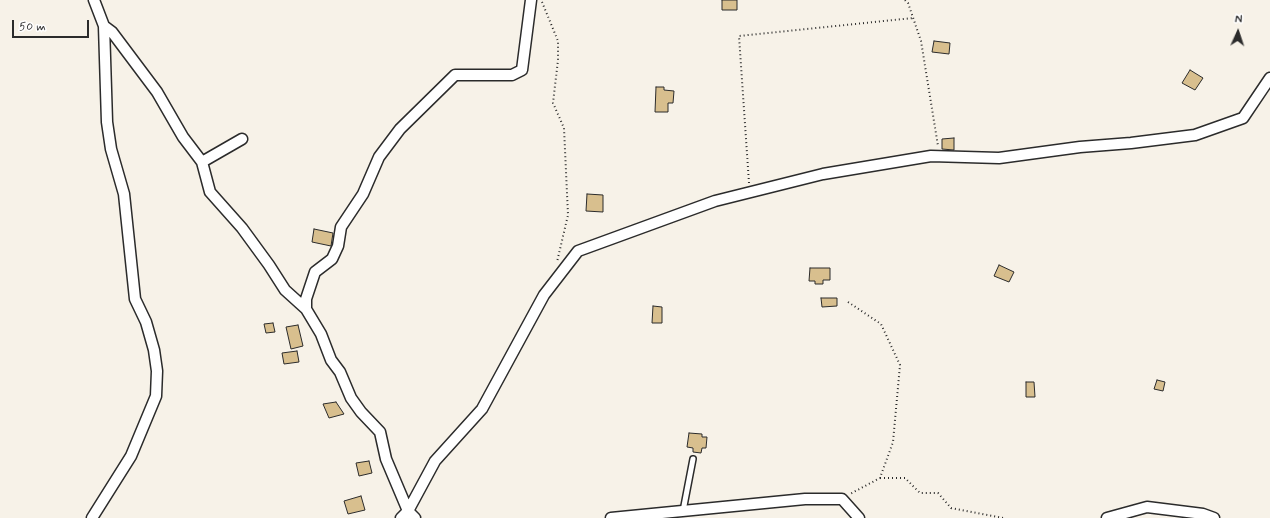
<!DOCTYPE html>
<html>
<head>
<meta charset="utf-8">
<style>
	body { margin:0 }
	#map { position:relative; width:1270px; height:518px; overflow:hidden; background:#f7f2e8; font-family:Mynerve,sans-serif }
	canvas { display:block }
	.north { position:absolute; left:1218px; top:12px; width:40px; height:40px; -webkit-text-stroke:3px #fff; paint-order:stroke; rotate:3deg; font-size:11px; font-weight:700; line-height:16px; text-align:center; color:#2b2b2b }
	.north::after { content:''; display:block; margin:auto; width:14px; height:18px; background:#2b2b2b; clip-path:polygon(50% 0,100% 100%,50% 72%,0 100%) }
	.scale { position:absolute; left:12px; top:20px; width:77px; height:18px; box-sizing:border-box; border:2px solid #2b2b2b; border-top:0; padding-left:5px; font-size:12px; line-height:14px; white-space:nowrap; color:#2b2b2b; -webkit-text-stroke:3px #fff; paint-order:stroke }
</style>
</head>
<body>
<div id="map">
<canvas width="1270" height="518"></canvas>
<div class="north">N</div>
<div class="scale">50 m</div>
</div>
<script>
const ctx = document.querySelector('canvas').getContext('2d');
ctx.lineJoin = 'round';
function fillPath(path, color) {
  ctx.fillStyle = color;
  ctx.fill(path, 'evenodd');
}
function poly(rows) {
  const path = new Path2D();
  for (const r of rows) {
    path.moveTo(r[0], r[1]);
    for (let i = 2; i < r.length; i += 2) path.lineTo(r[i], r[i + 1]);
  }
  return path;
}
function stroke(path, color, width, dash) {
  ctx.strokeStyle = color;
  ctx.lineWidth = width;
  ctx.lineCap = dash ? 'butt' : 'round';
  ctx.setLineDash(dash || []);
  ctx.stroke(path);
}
const building = poly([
	[722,0,737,0,737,10,722,10,722,0],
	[934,41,950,43,949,54,932,52,934,41],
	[1190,70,1203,78,1195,90,1182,83,1190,70],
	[656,87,664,87,664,90,674,91,673,103,668,103,668,112,655,112,656,87],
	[954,138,954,150,942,149,942,139,954,138],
	[587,194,603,195,603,212,586,211,587,194],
	[314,229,333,233,331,246,312,242,314,229],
	[999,265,1014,272,1009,282,994,276,999,265],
	[810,268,830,268,830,280,823,280,823,284,815,284,815,281,809,281,810,268],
	[821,298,837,298,837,306,822,307,821,298],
	[653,306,662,307,662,323,652,323,653,306],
	[273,323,275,332,266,333,264,324,273,323],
	[298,325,303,346,291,349,286,327,298,325],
	[297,351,299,362,284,364,282,353,297,351],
	[1157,380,1165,382,1163,391,1154,389,1157,380],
	[1026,382,1034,382,1035,397,1026,397,1026,382],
	[336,402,344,414,329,418,323,404,336,402],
	[689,433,702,434,702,437,707,437,706,448,702,448,701,453,693,452,693,448,687,447,689,433],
	[369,461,372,473,359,476,356,463,369,461],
	[361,496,365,510,348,514,344,501,361,496]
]);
const path = poly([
	[905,0,908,3,921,41,938,146],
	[542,2,558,41,558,60,553,103,564,128,568,215,557,262],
	[749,183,739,36,913,18],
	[848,302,881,324,900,365,893,442,880,478,850,494],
	[880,478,905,478,920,493,938,493,951,508,1003,518]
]);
const lane = poly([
	[683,511,693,459]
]);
const street = poly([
	[94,0,104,26,112,32,157,92,183,137,202,162],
	[242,139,202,162,210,192,242,228,269,265,285,290,306,309],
	[408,511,435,461,482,409,544,295,578,251,715,201,823,174,931,156,999,158,1080,147,1131,143,1195,135,1243,118,1270,78],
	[408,511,386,459,380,432,361,412,351,398,340,372,331,360,321,334,306,309,306,299,315,272,332,259,338,246,341,227,363,194,379,157,400,129,455,75,512,75,522,70,531,0],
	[92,518,131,456,156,396,157,371,154,350,146,322,135,299,124,194,111,149,107,122,104,26],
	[401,518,408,511,415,518],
	[611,518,805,499,842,499,859,518],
	[1107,518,1147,507,1203,514,1214,518]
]);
fillPath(building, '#d8bf8e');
stroke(building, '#2b2b2b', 1);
stroke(lane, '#2b2b2b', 8);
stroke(street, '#2b2b2b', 13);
stroke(path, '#2b2b2b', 2, [1, 3]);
stroke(lane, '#fff', 5);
stroke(street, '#fff', 10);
</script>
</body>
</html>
